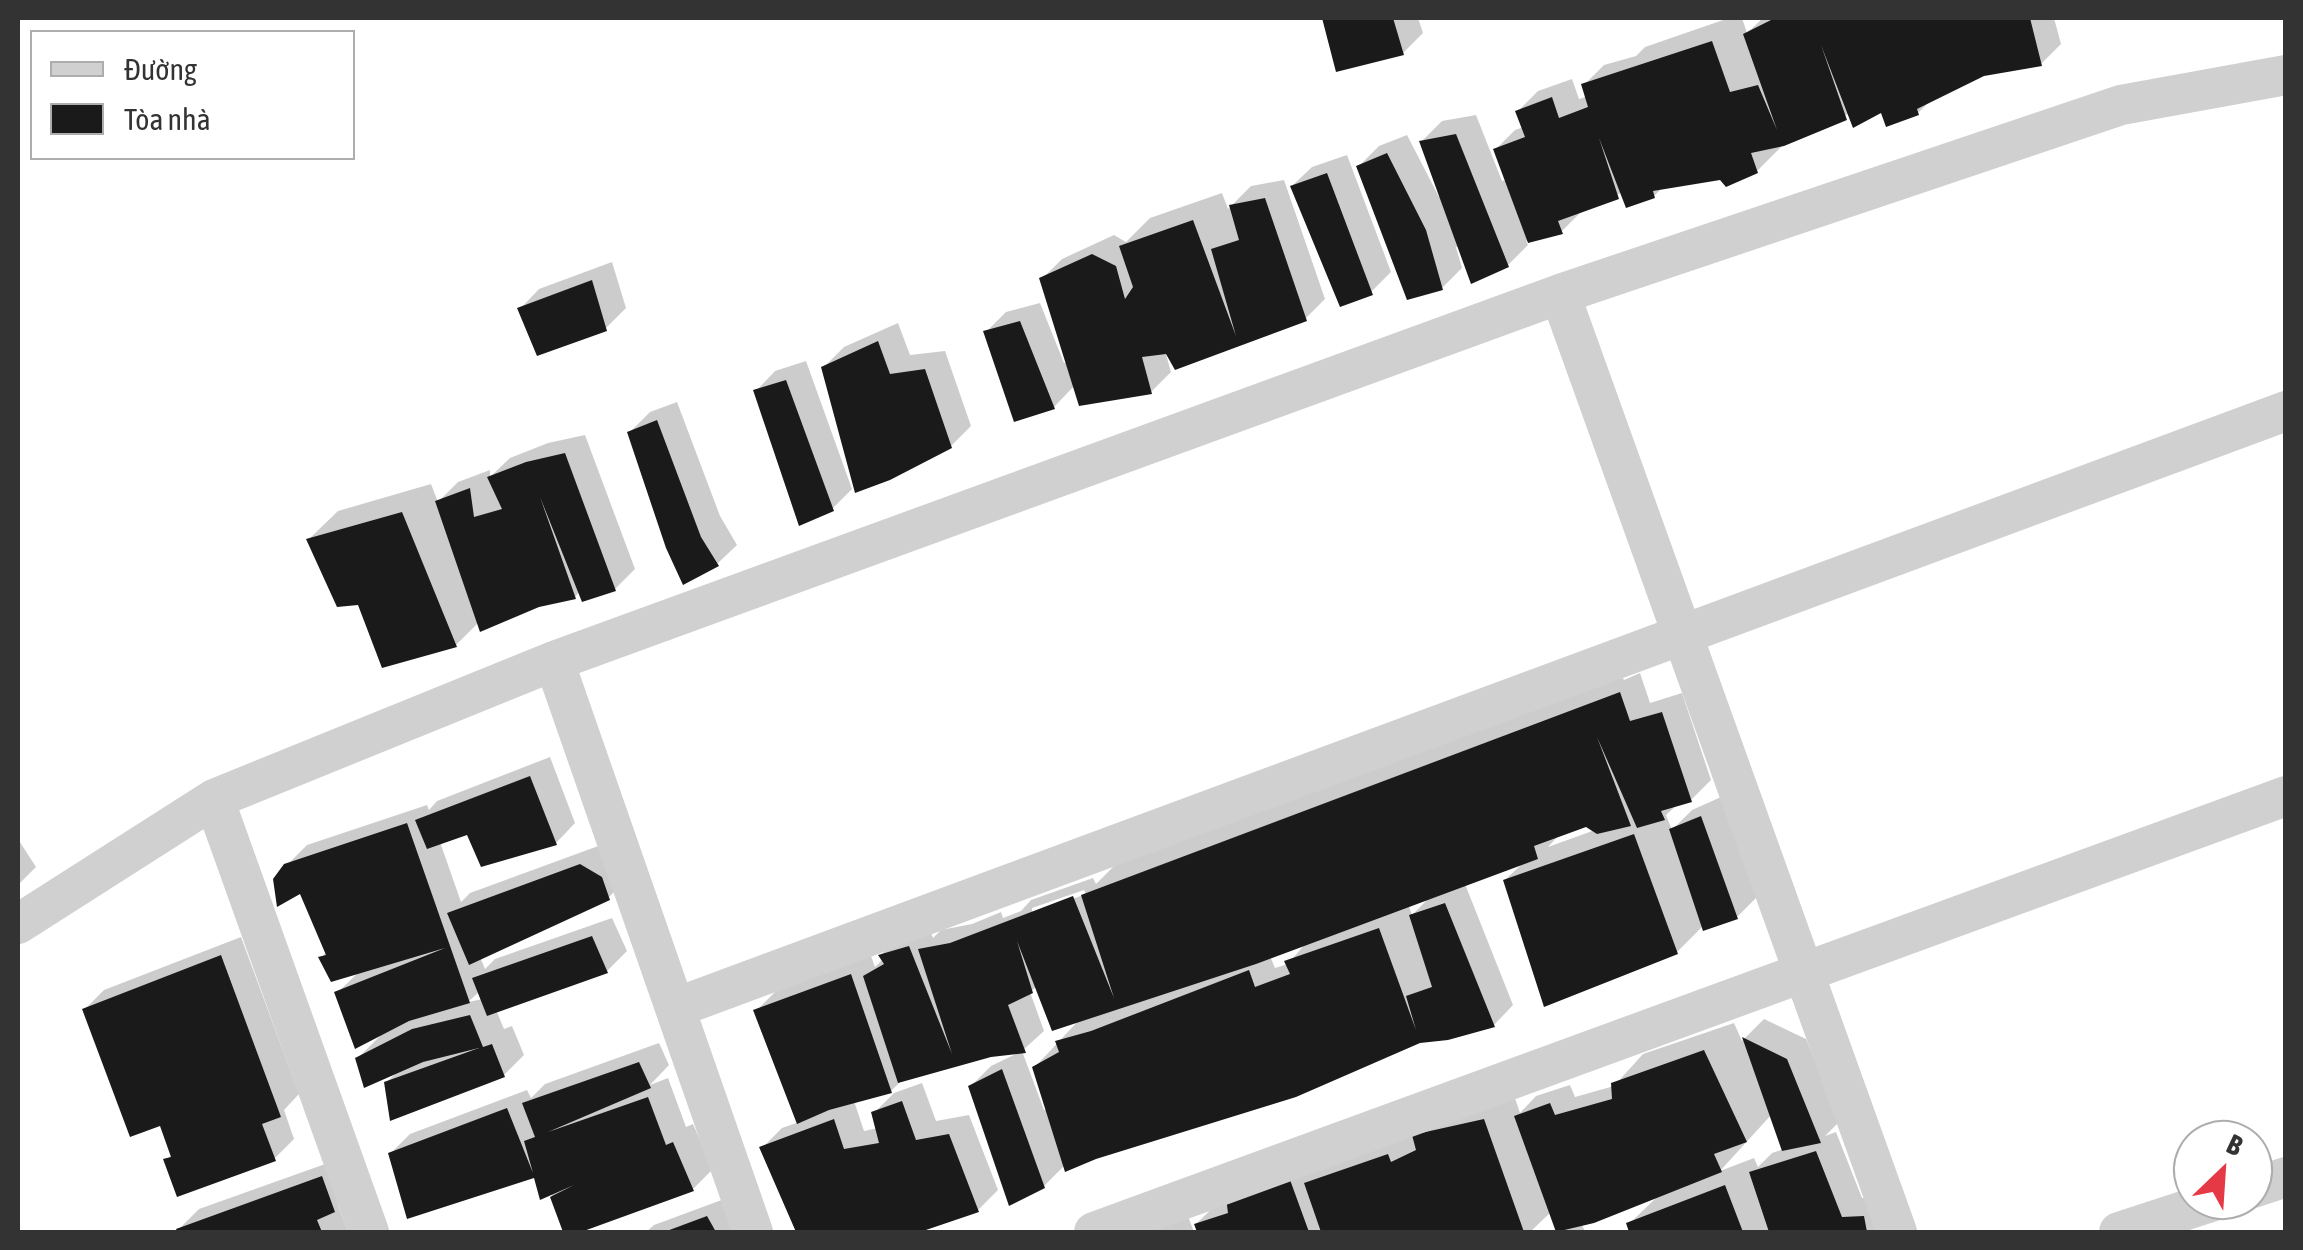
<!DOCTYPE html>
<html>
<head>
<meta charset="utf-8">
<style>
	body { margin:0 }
	#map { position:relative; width:2303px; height:1250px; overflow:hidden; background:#fff; font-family:"Asap Condensed",sans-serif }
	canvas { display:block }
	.frame { position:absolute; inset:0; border:20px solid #333; pointer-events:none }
	.legend { position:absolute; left:30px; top:30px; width:325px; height:130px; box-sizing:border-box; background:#fff; border:2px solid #adadad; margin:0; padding:12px 18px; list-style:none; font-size:30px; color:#333 }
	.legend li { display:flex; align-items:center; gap:20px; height:50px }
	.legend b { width:50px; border:2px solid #adadad }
	.north { position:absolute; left:2173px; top:1120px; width:100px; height:100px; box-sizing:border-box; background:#fff; border:2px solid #adadad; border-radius:50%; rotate:25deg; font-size:28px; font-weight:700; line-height:40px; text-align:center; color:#333 }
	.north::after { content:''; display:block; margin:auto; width:35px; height:45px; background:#e63946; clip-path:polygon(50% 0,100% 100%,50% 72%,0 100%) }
</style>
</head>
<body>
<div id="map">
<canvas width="2303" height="1250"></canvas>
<div class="frame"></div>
<ul class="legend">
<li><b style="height:12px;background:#d0d0d0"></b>Đường</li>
<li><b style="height:28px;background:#1a1a1a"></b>Tòa nhà</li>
</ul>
<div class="north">B</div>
</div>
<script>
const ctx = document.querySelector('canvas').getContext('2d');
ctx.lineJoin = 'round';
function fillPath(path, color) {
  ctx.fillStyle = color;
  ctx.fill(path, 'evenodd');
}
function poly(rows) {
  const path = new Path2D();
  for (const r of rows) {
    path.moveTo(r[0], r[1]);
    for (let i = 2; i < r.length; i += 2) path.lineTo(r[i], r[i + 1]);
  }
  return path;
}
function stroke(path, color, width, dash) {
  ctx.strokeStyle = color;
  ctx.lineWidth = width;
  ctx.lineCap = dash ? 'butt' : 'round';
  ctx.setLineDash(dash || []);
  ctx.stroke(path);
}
const shadow = poly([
	[1325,18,1418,18,1423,33,1403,53,1338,69],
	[1729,18,1742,18,1747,33,1763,18,2054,18,2061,44,2041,64,1983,74,1933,98,1918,113,1882,110,1850,113,1785,143,1757,171,1664,186,1654,196,1623,192,1582,211,1562,231,1526,241,1528,245,1508,265,1460,245,1456,247,1462,268,1442,288,1359,166,1379,146,1407,135,1439,197,1442,196,1422,141,1442,121,1476,115,1502,181,1507,180,1495,150,1515,130,1524,127,1518,111,1538,91,1572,79,1579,99,1588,96,1584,85,1604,65,1636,56,1645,47],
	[1347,155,1391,272,1371,292,1292,186,1312,167],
	[1284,180,1325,299,1305,319,1239,345,1165,351,1171,372,1151,392,1075,385,1054,407,986,332,1006,312,1040,303,1064,363,1068,362,1042,279,1062,259,1114,235,1126,242,1150,218,1222,193,1228,209,1251,186],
	[612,262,626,308,606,328,520,309,539,289],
	[898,323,910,355,945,351,971,426,951,446,824,367,844,347],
	[806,361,852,489,832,509,756,391,775,371],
	[677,402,720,516,737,545,717,564,630,432,650,412],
	[585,435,635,569,615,589,580,591,575,597,479,622,456,645,360,603,309,539,338,511,431,484,438,502,458,482,490,470,490,477,510,458,548,443],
	[1620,672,1624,680,1640,673,1650,703,1682,693,1711,780,1691,800,1678,804,1666,815,1672,830,1692,810,1721,797,1757,897,1737,917,1704,925,1677,952,1505,880,1523,863,1465,884,1513,1005,1494,1025,1417,1041,1065,1165,1044,1186,971,1086,991,1066,1020,1052,990,1055,902,1080,891,1091,854,1101,864,1131,878,1128,874,1113,894,1093,922,1083,936,1121,969,1115,998,1190,978,1210,914,1232,800,1232,762,1148,782,1128,799,1122,756,1011,776,991,871,956,875,967,884,958,881,955,901,935,929,927,933,938,941,930,972,924,1001,912,1003,918,1021,911,1031,900,1093,878,1096,884,1120,860],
	[1586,825,1595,830,1548,847,1560,834],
	[1084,890,1086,894,1032,914,1032,908],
	[1429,898,1412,915,1409,906],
	[1305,944,1288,964,1275,968,1270,956],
	[1037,986,1079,1020,1035,1067,1048,1109,1044,1110,1022,1051,1044,1031,1030,992],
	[550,757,575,823,556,843,468,832,440,842,461,902,470,893,601,845,628,878,608,898,480,957,485,969,495,959,612,918,627,951,607,971,496,1010,504,1029,512,1026,524,1055,504,1075,386,1083,398,1071,357,1059,383,1033,337,993,360,971,321,958,327,951,301,891,286,866,307,845,427,805,429,810,437,801],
	[480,991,483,999,468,1002],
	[18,839,36,867,18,885],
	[241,937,299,1094,284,1110,294,1139,274,1159,166,1160,173,1154,161,1123,84,1010,104,990],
	[1764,1019,1806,1039,1840,1121,1825,1136,1836,1132,1862,1198,1883,1197,1887,1218,1873,1232,1632,1232,1629,1224,1659,1195,1581,1222,1585,1232,1553,1232,1557,1229,1551,1212,1530,1232,1200,1232,1196,1224,1225,1196,1513,1092,1520,1113,1536,1096,1570,1085,1575,1097,1614,1086,1643,1054,1734,1023,1742,1041],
	[1772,1114,1784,1149,1772,1153,1758,1167,1754,1158,1720,1171],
	[659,1043,669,1065,650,1085,668,1078,686,1127,693,1124,713,1169,693,1189,574,1232,566,1232,551,1192,536,1174,390,1154,410,1134,527,1090,531,1098,545,1084],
	[342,1158,338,1205,348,1232,180,1232,179,1229,199,1209],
	[727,1198,738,1232,646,1232,654,1225],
	[1184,1206,1194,1232,1134,1232]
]);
const building = poly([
	[1322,18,1393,18,1404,55,1336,72],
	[1770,18,2030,18,2042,66,1984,76,1917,109,1919,115,1886,127,1881,113,1853,128,1821,45,1847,120,1784,146,1751,153,1758,173,1726,187,1720,180,1653,191,1655,198,1626,208,1599,138,1619,199,1558,221,1563,234,1528,243,1493,149,1525,137,1515,111,1552,97,1559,118,1588,107,1581,84,1712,41,1730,92,1758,85,1777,130,1743,34,1771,20],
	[1456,134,1509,267,1471,284,1419,141],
	[1387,153,1426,230,1443,290,1407,300,1356,166],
	[1327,173,1373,295,1340,307,1290,186],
	[1265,198,1307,321,1175,370,1166,354,1142,357,1152,394,1079,406,1039,278,1092,254,1116,266,1125,299,1133,287,1119,246,1193,220,1236,336,1211,249,1239,240,1229,205],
	[592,280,607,331,537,356,517,308],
	[1020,321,1055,409,1014,422,983,331],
	[878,341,890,374,925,369,952,448,890,480,855,493,821,367],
	[786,380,834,511,799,526,753,390],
	[657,420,701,537,719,566,683,585,666,548,627,432],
	[565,453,616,591,582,602,540,497,576,599,539,607,480,632,435,501,470,488,474,517,502,509,487,477,526,462],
	[402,512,457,647,382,668,358,605,337,607,306,539],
	[1620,692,1630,721,1662,712,1692,802,1661,811,1665,820,1637,828,1597,737,1631,826,1597,834,1586,827,1534,846,1538,859,1256,964,1052,1031,1017,941,1033,993,1008,1005,1026,1053,991,1057,898,1083,863,976,884,964,878,955,909,946,952,1054,918,949,950,943,1073,896,1114,998,1081,895],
	[530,776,557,845,481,867,467,835,427,849,415,820],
	[1701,816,1738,919,1703,931,1669,829],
	[407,823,470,1003,409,1021,355,1049,334,992,445,948,331,982,318,957,326,955,300,894,277,907,273,879,284,864],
	[1634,834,1678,954,1544,1007,1503,880],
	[580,864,602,877,610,900,469,965,447,913],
	[1445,903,1495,1027,1448,1040,1420,1043,1296,1097,1096,1159,1065,1172,1032,1067,1059,1052,1055,1041,1091,1031,1249,970,1255,987,1290,974,1284,961,1379,928,1416,1030,1406,996,1432,987,1409,915],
	[592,936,608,973,487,1016,472,978],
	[221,955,281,1117,262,1124,276,1161,177,1197,163,1159,171,1157,160,1126,130,1137,82,1009],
	[851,974,892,1093,829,1110,797,1124,753,1010],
	[470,1015,483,1047,492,1044,505,1077,390,1121,384,1082,479,1048,423,1062,364,1088,355,1058,412,1029],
	[1742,1037,1787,1059,1821,1143,1782,1151],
	[1704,1050,1747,1142,1714,1154,1722,1172,1594,1223,1556,1232,1514,1116,1550,1103,1555,1115,1612,1099,1611,1083],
	[639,1062,651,1088,548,1132,648,1097,666,1145,673,1142,694,1191,581,1232,563,1232,550,1197,574,1185,540,1200,534,1178,407,1219,388,1153,507,1108,533,1173,524,1141,535,1137,522,1103],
	[1002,1069,1045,1188,1009,1206,968,1086],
	[902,1101,916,1140,949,1134,979,1212,920,1232,796,1232,759,1147,834,1119,844,1149,879,1143,871,1112],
	[1484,1119,1524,1232,1321,1232,1304,1183,1388,1154,1391,1162,1416,1150,1412,1135],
	[1816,1151,1842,1217,1864,1216,1867,1232,1769,1232,1749,1172],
	[322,1176,335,1212,317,1220,322,1232,177,1232,176,1229],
	[1289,1177,1309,1232,1197,1232,1194,1224,1228,1213,1226,1198],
	[1725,1185,1743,1232,1629,1232,1626,1223],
	[707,1216,716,1232,664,1232]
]);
const minor = poly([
	[1560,294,2121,105,2286,75],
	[554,661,753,1232],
	[214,799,369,1232],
	[18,924,214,799,554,661,1560,294,1897,1232],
	[675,1008,2286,411],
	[2253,1188,2286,1177],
	[1094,1232,2286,796],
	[2119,1232,2217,1200]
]);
fillPath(shadow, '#0003');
fillPath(building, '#1a1a1a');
stroke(minor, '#d0d0d0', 40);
</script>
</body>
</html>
